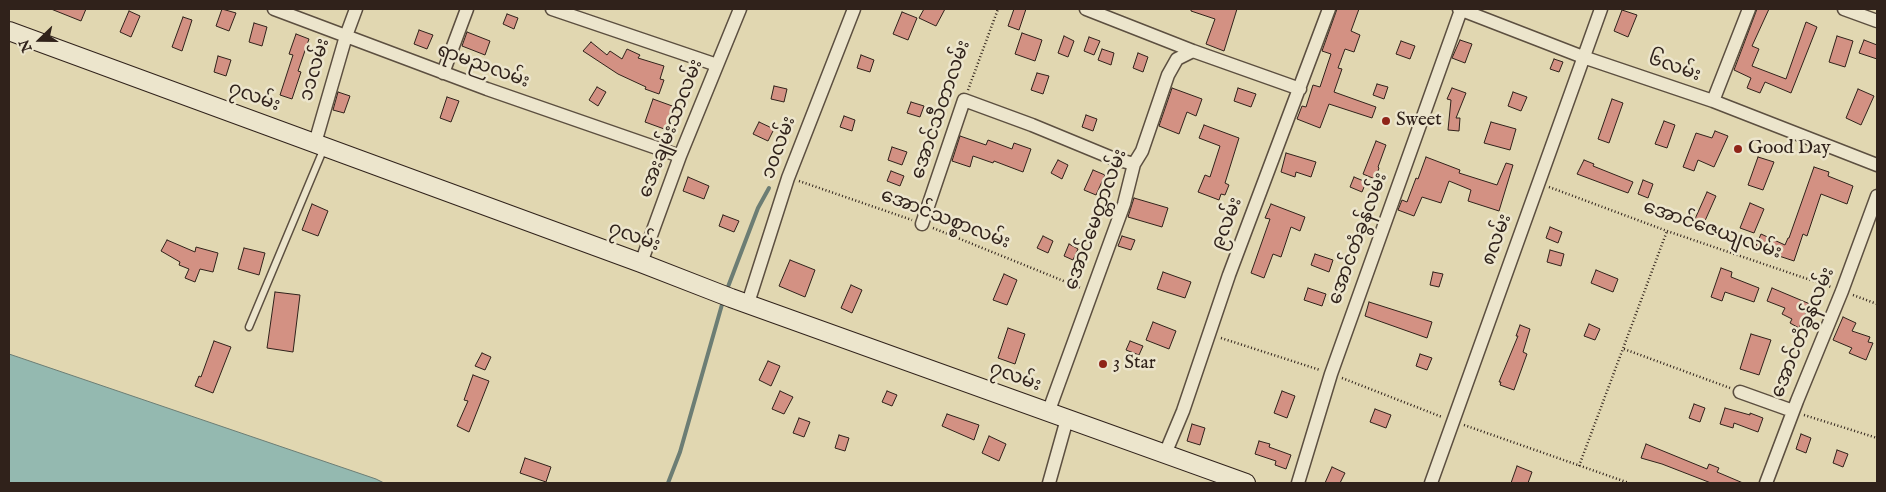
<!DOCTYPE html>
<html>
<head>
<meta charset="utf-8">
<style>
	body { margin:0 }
	#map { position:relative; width:1886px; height:492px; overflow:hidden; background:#e1d7b1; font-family:"IM FELL English",serif }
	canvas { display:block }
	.frame { position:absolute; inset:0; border:10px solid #30221b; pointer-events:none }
	.north { position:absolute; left:15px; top:15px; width:50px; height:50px; -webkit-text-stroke:4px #ece5cc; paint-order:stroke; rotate:248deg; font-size:14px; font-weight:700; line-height:20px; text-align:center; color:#30221b }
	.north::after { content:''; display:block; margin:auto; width:18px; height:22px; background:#30221b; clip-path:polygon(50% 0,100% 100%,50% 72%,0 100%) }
</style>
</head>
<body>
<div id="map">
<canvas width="1886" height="492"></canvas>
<div class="frame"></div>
<div class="north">N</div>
</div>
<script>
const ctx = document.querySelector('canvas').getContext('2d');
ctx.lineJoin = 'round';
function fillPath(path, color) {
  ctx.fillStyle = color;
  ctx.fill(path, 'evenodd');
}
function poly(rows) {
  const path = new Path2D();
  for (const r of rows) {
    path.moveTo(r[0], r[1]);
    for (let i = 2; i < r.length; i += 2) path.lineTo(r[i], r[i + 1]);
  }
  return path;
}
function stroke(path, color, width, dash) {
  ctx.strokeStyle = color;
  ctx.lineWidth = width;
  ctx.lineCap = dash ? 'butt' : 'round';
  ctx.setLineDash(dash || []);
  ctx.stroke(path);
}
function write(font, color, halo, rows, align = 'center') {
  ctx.font = font + ' "IM FELL English","Noto Sans Myanmar",serif';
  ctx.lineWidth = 5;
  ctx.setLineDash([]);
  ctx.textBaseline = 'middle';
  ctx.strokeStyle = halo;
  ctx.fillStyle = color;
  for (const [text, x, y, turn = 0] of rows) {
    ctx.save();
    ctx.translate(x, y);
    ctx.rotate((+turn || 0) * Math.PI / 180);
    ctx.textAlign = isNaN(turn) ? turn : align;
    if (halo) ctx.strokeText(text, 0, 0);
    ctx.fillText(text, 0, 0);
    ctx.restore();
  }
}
const water = poly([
	[9,354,376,479,384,483,9,483,9,354]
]);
const stream = poly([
	[726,292,758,208,769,188],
	[668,483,680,452,723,301]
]);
const building = poly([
	[51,9,86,9,81,21,51,9],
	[222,9,236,13,229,31,216,26,222,9],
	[924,9,945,9,936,26,919,18,924,9],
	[1014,9,1026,9,1019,30,1008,26,1014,9],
	[1191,9,1237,9,1224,51,1206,44,1215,19,1191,11,1191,9],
	[1337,9,1359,9,1351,31,1360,35,1354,52,1345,49,1338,68,1342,69,1334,92,1376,107,1372,118,1329,104,1320,128,1297,119,1302,106,1306,107,1313,85,1320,87,1331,54,1322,51,1337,9],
	[1757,9,1769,9,1752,46,1759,49,1752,66,1786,79,1806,22,1817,27,1791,93,1765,82,1760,93,1747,88,1751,78,1734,70,1757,9],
	[1622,10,1637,15,1628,37,1614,31,1622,10],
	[129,11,140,16,131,37,120,32,129,11],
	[902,12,917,18,908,40,893,34,902,12],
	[507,14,518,18,514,29,503,24,507,14],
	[183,17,192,20,182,51,172,47,183,17],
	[254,23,267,27,262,46,249,42,254,23],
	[419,30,433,35,427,49,414,44,419,30],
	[467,32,490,41,485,55,462,46,467,32],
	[1022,33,1042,40,1035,61,1015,54,1022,33],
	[296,34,309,39,298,71,301,72,292,99,280,95,293,55,289,54,296,34],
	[1064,36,1074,41,1068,57,1058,53,1064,36],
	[1837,36,1853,41,1845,67,1829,62,1837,36],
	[1089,37,1100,41,1094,55,1084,51,1089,37],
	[1460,40,1472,44,1465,63,1452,58,1460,40],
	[1864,40,1877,45,1877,59,1859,53,1864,40],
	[1401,41,1415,46,1410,59,1396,54,1401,41],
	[591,42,607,55,610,51,622,59,627,49,640,55,638,58,664,66,660,79,664,80,659,94,645,89,646,87,618,74,583,51,591,42],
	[1102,49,1114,53,1111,65,1098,60,1102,49],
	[1138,53,1148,57,1143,72,1133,68,1138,53],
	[861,55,874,60,870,72,857,68,861,55],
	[218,56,231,60,226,76,214,72,218,56],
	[1554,59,1563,62,1559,72,1550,69,1554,59],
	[1037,73,1049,76,1043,94,1031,90,1037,73],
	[1377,84,1388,87,1384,99,1373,95,1377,84],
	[774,86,787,89,784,102,771,99,774,86],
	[597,87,606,92,598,106,589,100,597,87],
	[1172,88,1202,99,1196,116,1187,112,1179,134,1159,126,1172,88],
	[1238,88,1256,94,1251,107,1234,101,1238,88],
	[1452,88,1466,93,1456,118,1460,118,1459,131,1448,130,1451,100,1447,99,1452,88],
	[1858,89,1874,96,1861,125,1846,118,1858,89],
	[338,92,350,96,344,113,333,110,338,92],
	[1513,92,1527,97,1521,111,1508,106,1513,92],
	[447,97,459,101,451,122,440,118,447,97],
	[653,99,675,107,667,130,645,122,653,99],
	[1612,99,1623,103,1609,143,1598,139,1612,99],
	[911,102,924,106,920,117,907,113,911,102],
	[1086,115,1097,119,1093,131,1082,127,1086,115],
	[844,116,855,120,852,131,840,127,844,116],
	[1664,121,1675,125,1667,148,1655,144,1664,121],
	[759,122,774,129,768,141,753,134,759,122],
	[1491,122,1516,129,1510,150,1484,143,1491,122],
	[1204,125,1239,138,1225,183,1229,185,1225,195,1221,194,1219,200,1198,192,1205,175,1210,177,1220,146,1199,138,1204,125],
	[1715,131,1728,136,1714,167,1698,160,1694,171,1683,167,1696,133,1712,138,1715,131],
	[960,136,986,145,988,140,1012,149,1014,143,1031,149,1023,172,994,161,993,163,973,156,970,167,952,161,960,136],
	[1376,141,1386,145,1378,167,1379,168,1375,179,1363,174,1376,141],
	[892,147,907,152,902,165,888,160,892,147],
	[1286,153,1316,162,1311,177,1296,172,1295,177,1281,172,1286,153],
	[1426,157,1460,170,1459,173,1497,185,1506,163,1513,165,1499,211,1468,201,1471,190,1449,181,1441,203,1422,197,1414,216,1398,210,1402,200,1407,202,1416,178,1418,179,1426,157],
	[1758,157,1774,162,1763,190,1748,185,1758,157],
	[1058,160,1068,165,1062,179,1051,173,1058,160],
	[1584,160,1594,164,1593,166,1633,182,1628,193,1577,174,1584,160],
	[1814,167,1829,172,1828,176,1853,186,1847,204,1821,194,1807,236,1803,234,1794,261,1755,248,1761,234,1785,245,1788,238,1789,238,1814,167],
	[1093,170,1105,175,1096,195,1084,190,1093,170],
	[891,171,904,176,900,186,887,181,891,171],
	[688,177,709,186,704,199,683,191,688,177],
	[1354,177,1366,182,1362,192,1350,187,1354,177],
	[1643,180,1653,184,1648,198,1638,194,1643,180],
	[1707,192,1716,196,1704,223,1695,219,1707,192],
	[1134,198,1168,208,1162,227,1128,217,1134,198],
	[1750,203,1764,209,1754,233,1740,228,1750,203],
	[312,204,328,211,318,236,302,230,312,204],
	[1271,204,1305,217,1300,231,1291,227,1281,257,1273,254,1264,278,1251,273,1270,219,1265,218,1271,204],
	[723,215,739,221,734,232,719,226,723,215],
	[1550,227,1562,232,1558,243,1546,238,1550,227],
	[1043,236,1053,241,1048,253,1037,248,1043,236],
	[1122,236,1135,240,1131,250,1118,246,1122,236],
	[167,240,195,252,196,247,218,253,213,272,200,269,195,282,185,278,189,269,179,265,180,262,161,251,167,240],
	[1069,244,1078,249,1073,260,1064,256,1069,244],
	[244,248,265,253,259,275,238,269,244,248],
	[1550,250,1564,254,1561,266,1547,262,1550,250],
	[1315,254,1333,260,1329,272,1311,265,1315,254],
	[790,260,815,270,805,297,779,286,790,260],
	[1721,268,1732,272,1731,277,1759,288,1754,302,1725,292,1722,301,1711,297,1721,268],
	[1596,270,1618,279,1613,292,1591,283,1596,270],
	[1163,272,1191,282,1185,298,1157,289,1163,272],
	[1433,272,1443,274,1439,287,1430,285,1433,272],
	[1004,274,1017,280,1007,305,993,300,1004,274],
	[851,285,862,290,852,313,841,308,851,285],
	[1308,288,1326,294,1322,306,1304,300,1308,288],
	[1772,288,1810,304,1799,328,1790,323,1792,319,1782,314,1785,308,1767,301,1772,288],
	[275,292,300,295,293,352,267,348,275,292],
	[1369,302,1432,322,1427,338,1365,316,1369,302],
	[1843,317,1856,323,1852,331,1870,337,1868,342,1873,343,1866,360,1849,353,1852,348,1833,340,1843,317],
	[1153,322,1176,331,1169,349,1146,340,1153,322],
	[1589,324,1600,329,1595,340,1584,336,1589,324],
	[1520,325,1530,329,1523,352,1527,354,1514,390,1500,385,1501,382,1499,382,1518,336,1516,336,1520,325],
	[1008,328,1025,334,1015,364,998,358,1008,328],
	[1751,334,1771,340,1759,375,1740,369,1751,334],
	[214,341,231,347,213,393,195,386,199,376,201,377,214,341],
	[1130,341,1143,346,1139,355,1126,350,1130,341],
	[482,353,491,357,485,370,475,366,482,353],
	[1420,354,1432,358,1427,370,1416,366,1420,354],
	[768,361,780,366,771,386,759,380,768,361],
	[473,375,489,381,469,432,457,426,468,401,464,400,473,375],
	[780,391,793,397,784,414,772,409,780,391],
	[887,391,897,395,892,406,882,402,887,391],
	[1282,391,1295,396,1287,418,1274,413,1282,391],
	[1694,404,1705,408,1700,422,1689,418,1694,404],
	[1725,408,1750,415,1750,413,1763,418,1758,432,1734,423,1733,428,1720,424,1725,408],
	[1375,409,1391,415,1386,428,1370,422,1375,409],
	[947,414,979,425,974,440,942,426,947,414],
	[799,418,810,422,804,437,793,433,799,418],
	[1192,424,1205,428,1200,445,1187,441,1192,424],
	[1801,434,1811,438,1806,453,1796,449,1801,434],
	[839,435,849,438,845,451,835,448,839,435],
	[989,436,1006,444,999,461,982,453,989,436],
	[1259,441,1270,444,1269,447,1291,455,1286,469,1275,465,1276,461,1255,454,1259,441],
	[1646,444,1707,469,1709,464,1719,468,1717,472,1743,483,1711,483,1662,464,1641,458,1646,444],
	[1837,450,1848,454,1843,467,1833,463,1837,450],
	[525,458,551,467,546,482,520,473,525,458],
	[1517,466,1532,472,1528,483,1511,483,1517,466],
	[1332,467,1345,473,1340,483,1325,483,1332,467]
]);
const path = poly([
	[968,90,998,9],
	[799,181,912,220],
	[1549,187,1667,231,1831,287],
	[933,228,1081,288],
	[1853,295,1877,304],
	[1221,338,1320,370],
	[1624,349,1730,388],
	[1342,378,1442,417],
	[1804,415,1877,438],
	[1464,425,1629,483],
	[1579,466,1667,231]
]);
const lane = poly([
	[249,327,324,148]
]);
const street = poly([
	[274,9,487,89,680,156],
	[552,9,717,65],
	[1086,9,1193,51,1300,89],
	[1459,9,1583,57,1713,101,1877,165],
	[1844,9,1877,21],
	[443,73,467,9],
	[1713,101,1749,9],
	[315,143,346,36,356,9],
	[922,224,964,100,1032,125,1112,158,1134,164],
	[641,263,680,156,740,9],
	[748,303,788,178,854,9],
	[1740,392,1793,411],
	[1048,413,1124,204,1134,164,1142,151,1168,75,1177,59,1193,51],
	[1165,454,1183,411,1229,275,1329,9],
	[1049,483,1067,419],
	[1298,483,1331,374,1461,10],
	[1431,483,1601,9],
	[1766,483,1797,401,1842,291,1877,196]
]);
const secondary = poly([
	[9,31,641,263,731,298,1246,483]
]);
const markers = [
	[1386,121,5,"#8f2418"],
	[1738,149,5,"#8f2418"],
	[1103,364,5,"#8f2418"]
];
const streetNames = [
	["ရာမညလမ်း",483,67,20],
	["၆လမ်း",1674,68,19],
	["၁၁လမ်း",316,70,-74],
	["၇လမ်း",254,98,20],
	["အောင်သီတာလမ်း",942,110,-71],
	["အေးချမ်းသာလမ်း",672,129,-69],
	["၁၀လမ်း",780,148,-70],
	["အောင်သစ္စာလမ်း",945,220,21],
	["အောင်မေတ္တာလမ်း",1097,220,-70],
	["၉လမ်း",1228,224,-69],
	["အောင်ဇေယျလမ်း",1712,231,19],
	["၇လမ်း",634,238,20],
	["အောင်တံခွန်လမ်း",1359,239,-70],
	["၈လမ်း",1498,240,-70],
	["အောင်တံခွန်လမ်း",1804,333,-68],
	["၇လမ်း",1015,378,20]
];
const poiNames = [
	["Sweet",1396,121],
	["Good Day",1748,149],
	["3 Star",1113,364]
];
fillPath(water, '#94b9b0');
stroke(water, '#6c7d74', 1);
stroke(stream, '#6c7d74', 4);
fillPath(building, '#d39183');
stroke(building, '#30221b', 1);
stroke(lane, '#5c4f40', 9);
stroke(street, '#5c4f40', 15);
stroke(secondary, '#30221b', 20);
stroke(path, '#30221b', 2.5, [1, 2.5]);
stroke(lane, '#ece5cc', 6);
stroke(street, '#ece5cc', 12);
stroke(secondary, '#ece5cc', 18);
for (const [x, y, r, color] of markers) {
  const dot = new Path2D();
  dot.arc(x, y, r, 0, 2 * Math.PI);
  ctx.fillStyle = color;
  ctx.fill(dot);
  stroke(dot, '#ece5cc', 2);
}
write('19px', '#30221b', '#ece5cc', streetNames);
write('19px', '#30221b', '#ece5cc', poiNames, 'left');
</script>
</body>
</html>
